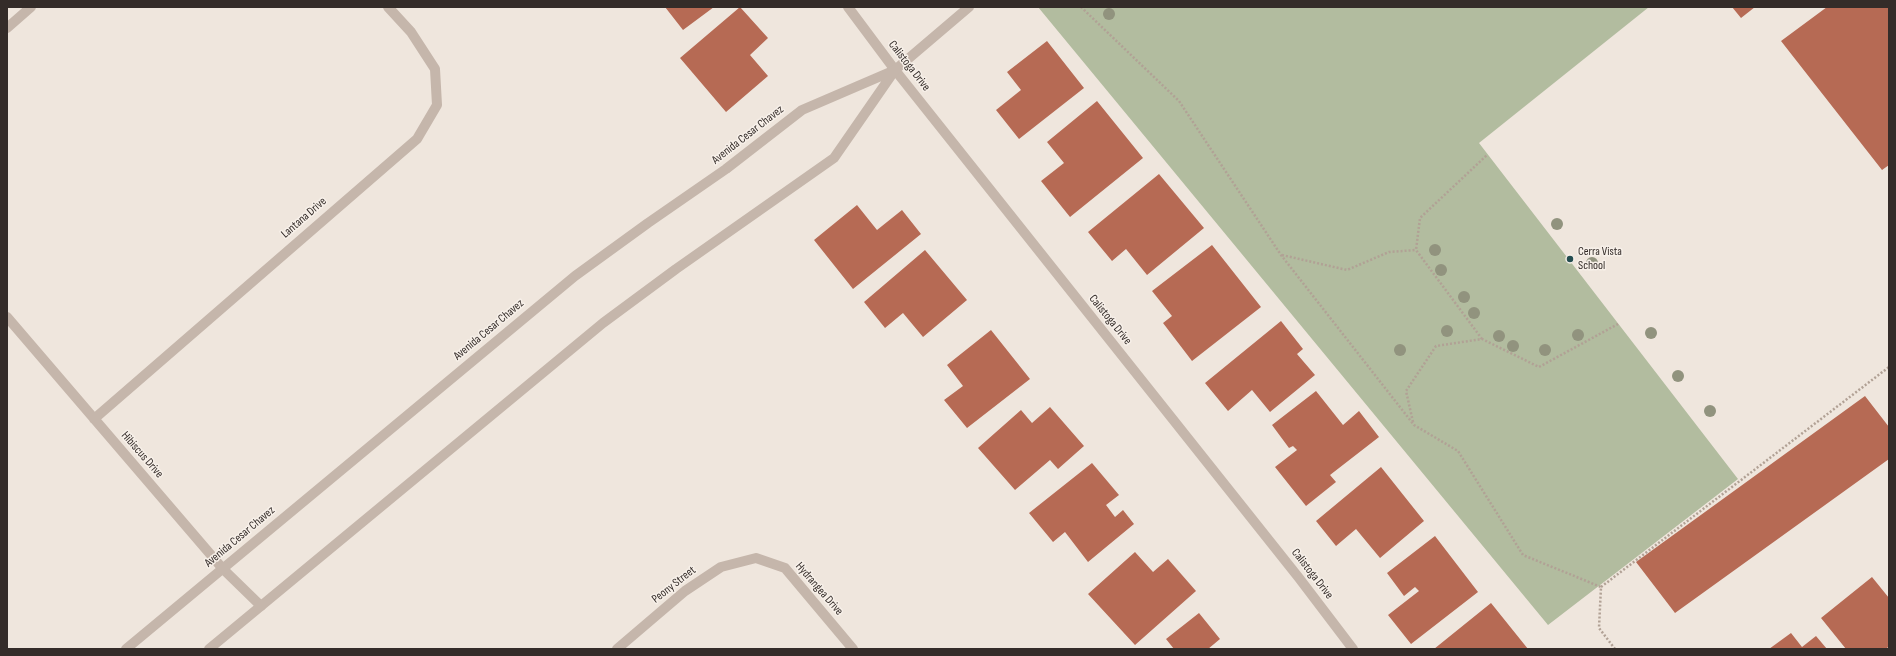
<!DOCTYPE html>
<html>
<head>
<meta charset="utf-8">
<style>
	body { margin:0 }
	#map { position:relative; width:1896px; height:656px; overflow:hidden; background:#efe6dd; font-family:"Sofia Sans Condensed",sans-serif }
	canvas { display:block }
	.frame { position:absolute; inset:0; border:8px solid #342c29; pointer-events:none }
</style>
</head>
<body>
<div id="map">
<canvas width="1896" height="656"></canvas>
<div class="frame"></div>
</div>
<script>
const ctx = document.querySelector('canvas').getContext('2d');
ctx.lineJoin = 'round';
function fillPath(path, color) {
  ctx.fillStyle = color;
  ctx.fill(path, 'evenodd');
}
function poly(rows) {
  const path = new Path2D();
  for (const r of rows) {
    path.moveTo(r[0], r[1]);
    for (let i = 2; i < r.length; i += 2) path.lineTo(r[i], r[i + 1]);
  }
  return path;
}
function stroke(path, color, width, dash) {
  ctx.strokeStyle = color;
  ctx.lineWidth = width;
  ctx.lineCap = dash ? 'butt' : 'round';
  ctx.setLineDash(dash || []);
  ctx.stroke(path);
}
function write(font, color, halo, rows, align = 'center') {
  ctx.font = font + ' "Sofia Sans Condensed",sans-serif';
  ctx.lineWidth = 3;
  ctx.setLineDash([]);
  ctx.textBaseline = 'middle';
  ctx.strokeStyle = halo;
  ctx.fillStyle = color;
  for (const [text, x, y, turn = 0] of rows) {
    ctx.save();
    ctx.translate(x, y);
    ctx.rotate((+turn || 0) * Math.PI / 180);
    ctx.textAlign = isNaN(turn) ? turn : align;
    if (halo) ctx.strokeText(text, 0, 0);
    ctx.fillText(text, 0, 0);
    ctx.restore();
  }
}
const green = poly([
	[1038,7,1649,7,1479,143,1738,479,1548,625]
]);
const building = poly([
	[665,7,714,7,683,30],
	[740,7,768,38,750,55,768,76,726,112,680,58],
	[1732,7,1755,7,1741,18],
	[1827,7,1889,7,1889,165,1882,170,1781,41],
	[1047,41,1084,88,1019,139,996,110,1021,90,1007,72],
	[1097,101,1143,158,1070,217,1041,181,1064,163,1047,142],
	[1159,174,1204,228,1147,275,1126,249,1112,261,1088,232],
	[857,205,877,230,902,210,921,234,853,289,814,240],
	[1212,245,1261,307,1192,361,1163,323,1172,316,1152,291],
	[925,250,967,300,923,337,903,313,885,328,864,302],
	[1281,321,1303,349,1297,354,1315,375,1270,412,1252,390,1228,411,1205,383],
	[991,330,1030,379,967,428,944,400,963,386,947,365],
	[1316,391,1343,425,1359,411,1379,437,1330,475,1336,482,1306,506,1275,467,1297,450,1293,446,1289,448,1272,425],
	[1865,396,1889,427,1889,459,1675,613,1636,562],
	[1050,407,1084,446,1058,469,1050,460,1015,490,978,448,1021,410,1032,423],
	[1092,463,1119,495,1106,505,1115,517,1123,510,1134,524,1088,562,1065,532,1053,542,1029,513],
	[1381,467,1424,521,1380,558,1356,529,1336,546,1316,521],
	[1435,536,1478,592,1411,644,1388,615,1419,591,1415,587,1404,596,1387,573],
	[1135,552,1153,572,1168,559,1196,591,1135,645,1088,594],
	[1872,577,1889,598,1889,646,1886,649,1846,649,1821,618],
	[1491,603,1528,649,1434,649],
	[1199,613,1220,639,1208,649,1174,649,1166,639],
	[1791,633,1802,647,1816,636,1827,649,1769,649]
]);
const path = poly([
	[1081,7,1179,101,1281,255,1414,425,1458,451,1523,555,1601,587,1599,628,1615,649],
	[1282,255,1347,270,1389,252,1416,250],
	[1482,339,1416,250,1420,218,1487,155],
	[1413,422,1406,391,1436,346,1482,339,1539,367,1618,324],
	[1601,587,1889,367]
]);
const minor = poly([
	[848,7,895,70,1299,578,1353,649],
	[7,28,31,7],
	[7,317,223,569,261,606],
	[94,419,417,139,437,105,435,69,411,32,388,7],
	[617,649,685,591,721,567,756,558,785,568,853,649]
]);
const tertiary = poly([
	[126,649,575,276,648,223,726,169,802,110,895,70],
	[209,649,603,323,676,269,834,158,895,70,969,7]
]);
const trees = [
	[1109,14],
	[1557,224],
	[1435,250],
	[1592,263],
	[1441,270],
	[1464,297],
	[1474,313],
	[1447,331],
	[1651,333],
	[1578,335],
	[1499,336],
	[1513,346],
	[1400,350],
	[1545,350],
	[1678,376],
	[1710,411]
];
const markers = [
	[1570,259,4,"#244d50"]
];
const streetNames = [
	["Calistoga Drive",909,66,52],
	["Avenida Cesar Chavez",748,135,-38],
	["Lantana Drive",304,218,-41],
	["Calistoga Drive",1110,320,51],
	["Avenida Cesar Chavez",489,330,-40],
	["Hibiscus Drive",142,455,49],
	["Avenida Cesar Chavez",240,537,-40],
	["Calistoga Drive",1312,574,52],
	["Peony Street",674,585,-38],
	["Hydrangea Drive",819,589,49]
];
const poiNames = [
	["Cerra Vista",1578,252],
	["School",1578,266]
];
fillPath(green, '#b2bc9f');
fillPath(building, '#b66a54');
stroke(path, '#b1a195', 2.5, [2, 2]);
stroke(minor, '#c5b6ab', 10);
stroke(tertiary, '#c5b6ab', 10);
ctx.fillStyle = '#91937e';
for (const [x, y] of trees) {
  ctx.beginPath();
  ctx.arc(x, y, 6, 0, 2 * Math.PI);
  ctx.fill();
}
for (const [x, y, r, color] of markers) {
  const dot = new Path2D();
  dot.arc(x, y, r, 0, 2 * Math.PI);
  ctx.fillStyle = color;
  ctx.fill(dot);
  stroke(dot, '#f7f0e9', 1.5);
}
write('12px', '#342c29', '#f7f0e9', streetNames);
write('12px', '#342c29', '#f7f0e9', poiNames, 'left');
</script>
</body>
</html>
